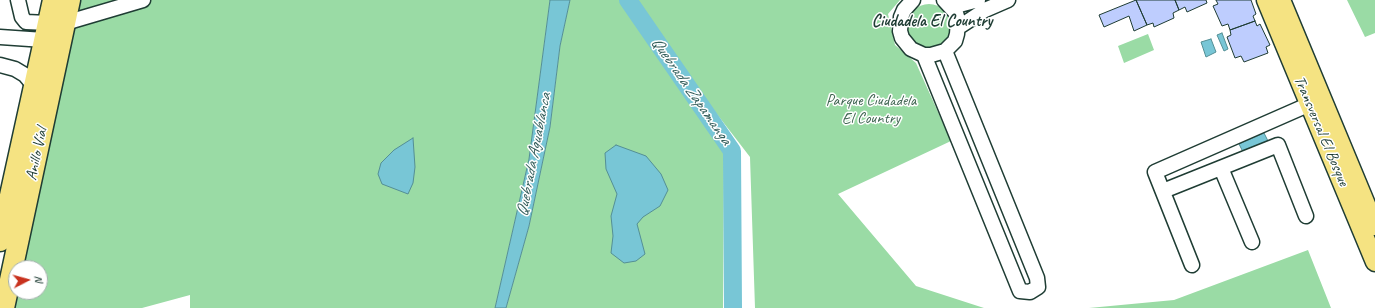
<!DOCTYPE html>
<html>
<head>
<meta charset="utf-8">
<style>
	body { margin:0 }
	#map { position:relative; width:1375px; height:308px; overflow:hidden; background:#fff; font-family:Caveat,sans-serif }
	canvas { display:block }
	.north { position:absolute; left:8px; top:260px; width:40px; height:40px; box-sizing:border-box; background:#fff; border:1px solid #a5b1ae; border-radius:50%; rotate:84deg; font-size:11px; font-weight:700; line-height:16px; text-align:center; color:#1f3d34 }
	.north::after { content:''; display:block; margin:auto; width:14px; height:18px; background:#c8321e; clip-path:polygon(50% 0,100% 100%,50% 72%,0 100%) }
</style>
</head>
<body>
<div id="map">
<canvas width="1375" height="308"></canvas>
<div class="north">N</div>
</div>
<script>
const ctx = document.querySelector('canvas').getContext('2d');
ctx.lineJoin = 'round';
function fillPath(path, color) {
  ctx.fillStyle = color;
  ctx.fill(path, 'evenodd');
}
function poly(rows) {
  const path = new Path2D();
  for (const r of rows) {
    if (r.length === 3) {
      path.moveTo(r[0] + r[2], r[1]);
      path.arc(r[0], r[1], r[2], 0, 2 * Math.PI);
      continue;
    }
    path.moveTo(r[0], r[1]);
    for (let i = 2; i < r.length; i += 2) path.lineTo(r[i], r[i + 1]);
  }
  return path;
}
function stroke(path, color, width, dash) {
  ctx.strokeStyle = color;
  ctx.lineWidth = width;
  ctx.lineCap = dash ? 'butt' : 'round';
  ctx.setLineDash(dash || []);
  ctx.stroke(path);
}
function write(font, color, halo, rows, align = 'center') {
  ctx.font = font + ' Caveat,sans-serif';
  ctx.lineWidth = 3;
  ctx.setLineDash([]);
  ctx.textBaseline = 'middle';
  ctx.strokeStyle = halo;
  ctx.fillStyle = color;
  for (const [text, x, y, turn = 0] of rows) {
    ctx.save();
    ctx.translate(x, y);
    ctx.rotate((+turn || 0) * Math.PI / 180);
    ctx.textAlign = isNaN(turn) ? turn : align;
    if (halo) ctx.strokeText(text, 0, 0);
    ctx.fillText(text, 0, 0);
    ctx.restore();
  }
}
const green = poly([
	[66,0,550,0,529,159,495,308,190,308,190,295,142,308,3,308],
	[16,268,40,268,40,292,16,292],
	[570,0,626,0,724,151,723,308,506,308,529,226,550,127,560,46],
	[629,0,900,0,888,14,895,45,916,63,951,141,838,194,916,286,984,308,755,308,750,157],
	[1347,0,1375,0,1375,33,1365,37],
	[929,26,22],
	[1148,34,1154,50,1124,63,1118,46],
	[1308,250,1331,308,1089,308,1174,300]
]);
const water = poly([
	[550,0,570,0,560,46,550,127,529,226,506,308,495,308,529,159,550,0],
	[1222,33,1228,49,1224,51,1217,35,1222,33],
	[1211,39,1216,52,1206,57,1201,42,1211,39],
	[1264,133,1269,143,1244,154,1239,144,1264,133],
	[413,138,415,167,413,183,408,194,382,184,378,174,381,163,394,150,413,138],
	[616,145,646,156,661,174,668,190,660,206,643,217,637,224,645,254,636,261,624,263,611,253,613,236,611,216,617,194,606,169,605,153,616,145]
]);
const river = poly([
	[628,0,732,151,733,308]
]);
const building = poly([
	[1136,0,1175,0,1179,10,1173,13,1174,18,1154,27,1153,23,1147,25,1136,0],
	[1136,0,1147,25,1134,31,1129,16,1104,27,1099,15,1136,0],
	[1175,0,1206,0,1207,3,1187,12,1185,7,1179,10,1175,0],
	[1216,0,1251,0,1256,14,1253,16,1255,21,1230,30,1228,24,1222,26,1213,6,1218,4,1216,0],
	[1255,21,1257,26,1260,24,1270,45,1266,47,1268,53,1244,62,1241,56,1235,58,1227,37,1231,35,1230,30,1255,21]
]);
const minor = poly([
	[18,0,22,17,26,22,48,23],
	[913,0,904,10,901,17,900,31,902,38,911,49,924,55,931,55,945,51,955,41,957,34,958,20,956,13,944,0],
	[952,7,978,0],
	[65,23,143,0],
	[959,27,985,10,1008,0],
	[0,37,44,40],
	[924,55,1020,291,1030,292,1038,287,1037,278,945,51],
	[0,65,15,69,25,75,35,87],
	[1221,168,1252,242],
	[1163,191,1278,145,1306,216],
	[1192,265,1155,172,1310,104]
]);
const major = poly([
	[1266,0,1375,262],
	[1281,0,1375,226]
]);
const highway = poly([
	[0,241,53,0],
	[4,308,70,0]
]);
const parkNames = [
	["Parque Ciudadela",871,101],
	["El Country",871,119]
];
const streetNames = [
	["Transversal El Bosque",1321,131,67],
	["Anillo Víal",37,154,-78]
];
const neighbourhoodNames = [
	["Ciudadela El Country",932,22]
];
const waterNames = [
	["Quebrada Zapamanga",691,91,55],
	["Quebrada Aguablanca",534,155,-79]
];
fillPath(green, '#9adba5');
fillPath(water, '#78c6d6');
stroke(water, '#548f95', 1);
stroke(river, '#78c6d6', 18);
fillPath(building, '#becdfe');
stroke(building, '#1f3d34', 1);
stroke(minor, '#1f3d34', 17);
stroke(major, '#1f3d34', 21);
stroke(highway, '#1f3d34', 23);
stroke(minor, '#fff', 14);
stroke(major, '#f5e382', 18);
stroke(highway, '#f5e382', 20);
write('16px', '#3e6450', '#fff', parkNames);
write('16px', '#1f3d34', '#fff', streetNames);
write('bold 17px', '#1f3d34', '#fff', neighbourhoodNames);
write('italic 17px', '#355f5c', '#fff', waterNames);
</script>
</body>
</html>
